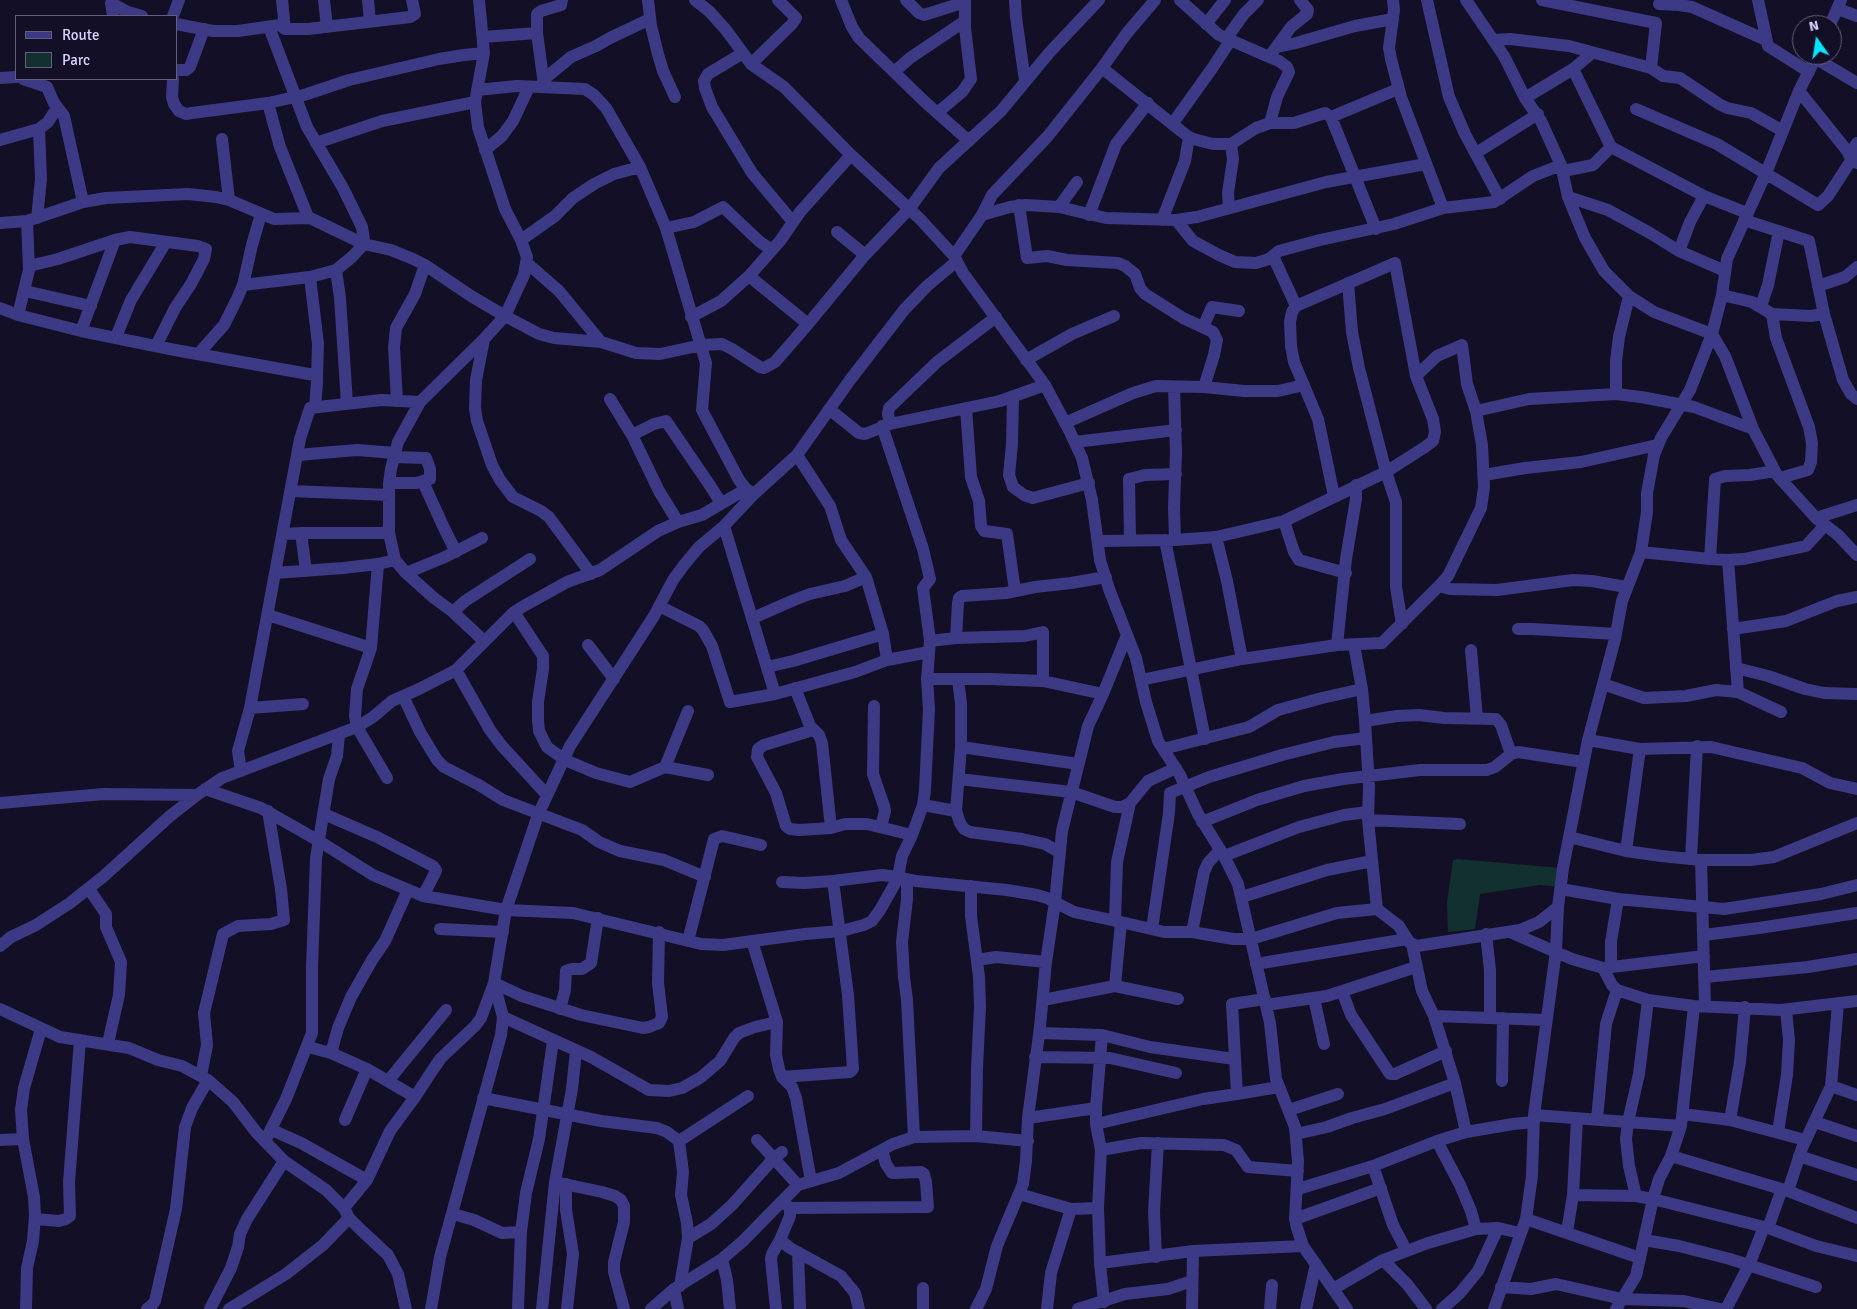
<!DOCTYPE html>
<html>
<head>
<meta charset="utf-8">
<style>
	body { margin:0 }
	#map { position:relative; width:1857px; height:1309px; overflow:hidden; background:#130f26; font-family:Signika,sans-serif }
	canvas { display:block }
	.legend { position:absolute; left:15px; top:15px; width:162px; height:65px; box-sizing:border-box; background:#130f26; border:1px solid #625e7d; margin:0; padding:6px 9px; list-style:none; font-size:15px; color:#d9d4ff }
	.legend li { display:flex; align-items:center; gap:10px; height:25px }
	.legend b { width:25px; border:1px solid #625e7d }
	.north { position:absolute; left:1792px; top:15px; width:50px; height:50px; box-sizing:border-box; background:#130f26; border:1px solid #625e7d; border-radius:50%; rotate:347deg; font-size:14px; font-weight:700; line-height:20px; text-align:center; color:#d9d4ff }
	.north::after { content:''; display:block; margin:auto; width:18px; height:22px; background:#00e5ff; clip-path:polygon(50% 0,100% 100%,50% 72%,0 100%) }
</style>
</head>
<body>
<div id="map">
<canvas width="1857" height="1309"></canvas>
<ul class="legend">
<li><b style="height:6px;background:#3d3a85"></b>Route</li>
<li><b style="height:14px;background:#12302f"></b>Parc</li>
</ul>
<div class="north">N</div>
</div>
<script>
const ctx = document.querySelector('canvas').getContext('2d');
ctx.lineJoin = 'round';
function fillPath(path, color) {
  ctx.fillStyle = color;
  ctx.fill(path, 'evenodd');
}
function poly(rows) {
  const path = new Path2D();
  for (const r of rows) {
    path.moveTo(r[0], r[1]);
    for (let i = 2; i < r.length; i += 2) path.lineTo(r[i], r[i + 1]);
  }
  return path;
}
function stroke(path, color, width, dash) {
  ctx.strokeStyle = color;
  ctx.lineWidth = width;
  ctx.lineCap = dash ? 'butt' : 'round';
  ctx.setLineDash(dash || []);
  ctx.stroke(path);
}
const green = poly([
	[1458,859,1561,868,1559,887,1540,885,1480,894,1475,929,1448,932,1447,902,1453,860]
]);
const minor = poly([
	[282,0,285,29],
	[324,0,327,27],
	[368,0,370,21],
	[479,0,484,53,475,102,478,127,505,209,521,240,527,257,524,275,505,316,539,334,554,338,601,342,636,353,660,354,702,345,722,344,732,349,760,367,764,368,775,362,808,324,865,255,910,208,939,168,1001,111,1049,53,1099,0],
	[648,0,651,26,658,54,663,71,675,97],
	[695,0,710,12,726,30,751,64,784,87,851,155,920,219,954,256,963,273,1045,385,1070,432,1082,458,1092,500,1100,560,1109,589,1127,635,1103,694,1088,726,1062,831,1055,902,1046,962,1040,1027,1028,1118,1026,1161,1023,1184,997,1246,986,1289,976,1309],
	[841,0,852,27,859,38,925,102,969,141],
	[906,0,919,13,924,15,965,2],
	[1015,0,1016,17,1025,81],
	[1180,0,1219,35,1269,57,1291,27,1307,14,1308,10,1300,0],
	[1393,0,1394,10,1389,48,1391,59,1401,97,1443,208],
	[1427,0,1449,97,1465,134,1500,199],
	[1466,0,1504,56,1525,98,1541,121,1561,165,1568,197,1585,238,1604,271,1629,296,1654,312,1712,334,1725,356,1753,429,1777,475,1816,518,1838,535,1857,555],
	[1758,0,1768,46,1809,72],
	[1659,4,1679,5,1692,7,1766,40],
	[1838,9,1857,16],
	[113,16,111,3,128,12,142,16],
	[173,16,179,0],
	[176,24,213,31,238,31,280,25,285,29,308,29,410,17,415,14,412,0],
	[1206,24,1225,0],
	[1830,25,1841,0],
	[537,33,537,14,541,11,561,5,562,0],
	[483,37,537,33,544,85],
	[1226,39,1244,14,1258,0],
	[1493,40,1510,39,1569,46,1651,68,1656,23,1542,0],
	[1277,47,1296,43,1355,26,1393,19],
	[743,53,708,74,704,81,705,88,712,107,752,173,793,222],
	[1269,57,1279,61,1287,67,1289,72,1277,97,1270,123,1294,123,1325,113,1331,117,1398,89],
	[1815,58,1857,83],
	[751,64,792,24,796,18,778,0],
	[1102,68,1181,131,1189,137,1197,140,1213,144,1231,144,1256,128,1270,123],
	[1651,68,1663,76,1680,78,1719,104,1727,108,1751,113,1783,131],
	[1573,69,1611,147,1704,196,1747,213],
	[176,70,186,70,190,67,204,29],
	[894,72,910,58,965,21],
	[0,78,16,77],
	[23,79,47,87,54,103,64,116,83,202],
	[173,79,172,97,174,104,179,111,186,114,192,113,268,103,304,95,349,80,439,59,464,55,484,53],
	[543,80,571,57,596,46,610,38,650,19],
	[477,90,517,86,585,89,594,95,606,108,640,167,666,228,706,363,702,410,739,480,746,489],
	[1799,91,1857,163],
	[1525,98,1573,69,1591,54],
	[268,103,280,147,308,217],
	[1636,109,1717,144,1818,205,1828,196,1852,159],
	[937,113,962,92,971,79,965,28,965,0],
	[1331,117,1376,229],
	[1173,123,1213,67,1230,41],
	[222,139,229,200],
	[0,140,39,129,48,122,57,108],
	[316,143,382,121,475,102],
	[485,150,502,136,513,121,529,87],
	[1476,153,1538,114],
	[1849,155,1857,143],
	[1563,171,1593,165,1611,147],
	[1568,197,1608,210,1650,233,1679,251,1725,271],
	[1019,205,1027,258,1047,256,1067,260,1118,263,1125,266,1135,274,1140,288,1145,294,1183,318,1213,332,1217,340,1214,355,1204,387,1244,391,1278,391,1304,385],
	[1059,207,1077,182],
	[1229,208,1228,193,1233,159,1231,144],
	[982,215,1010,207,1026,205,1059,207,1106,218,1176,220,1193,241,1219,255,1235,262,1256,263,1269,259,1279,251,1320,240,1394,224,1443,208,1494,202,1533,176,1561,165],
	[1089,215,1116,144,1148,103],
	[37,218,41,179,39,129],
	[1162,220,1185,161,1189,137],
	[1176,220,1197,217,1326,182,1426,164],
	[0,223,27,221,83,202,106,198,188,194,216,197,229,200,274,219,310,218,364,244,391,250,413,259,425,265,471,296,505,316,484,339,420,402,398,442,391,469,389,483,389,533,395,560,406,573,434,598,453,612,484,641],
	[666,228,694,222,723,207,760,242,772,250],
	[837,232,865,255],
	[521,240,555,216,573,198,594,184,614,174,640,167],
	[1679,251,1690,222,1704,196],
	[954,256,982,215,992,195,1048,136,1102,68,1127,33,1155,0],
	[1273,256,1296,306,1395,263,1416,376],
	[527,263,559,291,601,342],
	[29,266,58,259,115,240,130,237,198,246,206,249,204,259,191,284,175,308,156,346],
	[336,270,340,298,347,403],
	[749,276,808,324],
	[310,277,318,344,317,377],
	[1348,283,1352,332,1359,368,1386,472,1396,502,1396,587,1402,624],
	[243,285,310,277,336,270,352,257,364,244,364,240,362,227,343,188,307,127,269,27],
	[1818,286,1845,277,1857,267],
	[25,291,91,306],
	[1722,295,1752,302,1772,314,1811,316,1824,314,1809,241,1744,220],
	[1296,306,1292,312,1290,322,1291,346,1294,362,1318,419,1334,496],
	[1761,306,1768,285,1779,231],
	[0,308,18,315,81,331,175,350,314,375,317,377,317,382,315,407],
	[1772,314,1776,338,1809,427,1812,443,1811,462,1808,470,1780,478],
	[1824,314,1843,380,1851,394,1857,399],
	[18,315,29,270,27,221],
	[691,317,721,301,749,276,780,241,800,212,851,155],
	[1203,327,1212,307,1239,311],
	[81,331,115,240],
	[116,337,131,300,166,242],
	[484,339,476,380,475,408,477,421,492,465,500,480,513,497,541,511,549,517,591,574],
	[199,353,224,325,237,299,243,285,252,245,261,214],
	[1026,360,1072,334,1114,316],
	[1174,387,1176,453,1174,507,1175,540],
	[1616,394,1616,361,1619,337,1629,296],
	[1013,396,1012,444,1009,475,1013,487,1024,495,1033,498,1089,483],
	[610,399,632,435,659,491,678,522],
	[397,401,394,347,396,328,415,294,425,265],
	[966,408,971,477,979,501,981,526,984,531,1007,534,1015,591],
	[829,409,859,433,865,434,890,424,1000,401,1045,385],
	[1476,411,1529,399,1616,394,1641,397,1694,407,1753,429],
	[1065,423,1133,393,1156,386,1204,387],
	[890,424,888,414,889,408,937,362,996,317],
	[882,426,923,549,930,579,923,588,930,641,927,679,929,709,925,790,923,805,912,835],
	[632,435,654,424,666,421,711,487,721,503],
	[1075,442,1176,430],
	[298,453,301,455,309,454,357,450,395,453],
	[797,455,830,506,841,540,866,577,883,634,887,660],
	[1484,475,1525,468,1581,462,1657,445],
	[423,482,444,528,456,552],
	[389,483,416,483,430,479,430,469,426,458,393,457],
	[291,491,389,495],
	[1816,518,1857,505],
	[1284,521,1294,552,1299,560,1346,573],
	[724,526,775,694],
	[301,533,306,571],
	[283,534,301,533,389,533],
	[1216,537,1227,581,1242,659],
	[1130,540,1129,479,1145,475,1176,474],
	[1165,540,1205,739],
	[1098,541,1175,540,1216,537,1242,531,1284,521,1386,472,1425,447,1433,441,1435,432,1433,419,1416,376,1437,356,1462,345,1467,384,1476,411,1482,445,1484,487,1481,508,1448,576,1439,586,1382,643,1337,645,1242,659,1141,680],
	[1641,552,1710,559,1728,560,1744,559,1806,546,1825,525],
	[1710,559,1715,479,1725,476,1750,475,1775,471],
	[395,560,378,564,343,568,275,573,300,439,310,408,381,400,420,402],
	[1728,560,1738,692],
	[406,573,445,557,482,538],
	[1439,586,1450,589,1497,590,1573,580,1592,581,1626,587],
	[659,606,699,626,703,630,712,646,730,702,775,694,855,672,887,660,929,652],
	[453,612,465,601,530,559],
	[514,612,543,656,543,669,538,702,538,720,539,731,547,747,565,760,596,773,630,782,665,767,708,775],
	[268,615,371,648,378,564],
	[753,618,794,600,810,594,845,586,866,577],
	[1518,629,1533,629,1616,634],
	[1733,629,1786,621,1837,601,1857,597],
	[1127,635,1136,658,1146,702,1158,741,1180,775,1198,814,1224,856,1238,884,1270,1023,1276,1079,1295,1127,1298,1161,1295,1219,1297,1228,1303,1246,1347,1309],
	[956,638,958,603,959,598,962,596,1006,593,1035,587,1071,583,1106,577],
	[930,641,956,638,1025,636,1043,632,1043,681],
	[588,645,614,679],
	[1337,645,1346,559,1356,499,1356,485],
	[1354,645,1362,689,1365,721,1369,786,1368,820,1377,909],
	[371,648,357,689,355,716,357,727,387,778],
	[1471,650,1477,718],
	[767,667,793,661,883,634],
	[1736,668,1768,676,1805,689,1824,693,1857,694],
	[456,670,490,730,502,746,547,795],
	[927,679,989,679,1043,681,1103,694],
	[1603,684,1644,698,1686,696,1716,690,1738,692,1781,712],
	[795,688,810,726,819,735,822,743,831,828],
	[403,696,420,732,437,760,444,767,479,785,503,800,582,830,599,842,620,851,664,860,705,877],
	[874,706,873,774,884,806,885,811,881,827],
	[250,708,303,704],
	[1365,721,1397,716,1419,715,1444,718,1496,719,1501,725,1511,754],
	[1588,740,1640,749,1711,747,1802,768,1830,783,1857,789],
	[961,747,1078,764],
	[1163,749,1249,727,1278,710,1322,698,1362,689],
	[665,767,688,711],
	[241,771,238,751,250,708,275,573],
	[959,779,1071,792,1115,807,1122,807,1130,803,1148,781,1176,768],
	[205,789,261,808,319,841,373,875,423,896,506,910,573,913,701,944,723,945,805,934,841,931,864,925,872,921,880,910,893,887,898,877,916,881,1007,890,1037,895,1047,898,1074,912,1121,922,1164,932,1192,932,1233,939,1251,939,1337,913,1377,909,1399,926,1409,942,1417,946,1423,945,1520,930,1539,922,1558,907],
	[0,803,104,794,197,795],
	[923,805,956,811,960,823,964,829,970,832,1022,839,1045,844,1059,852],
	[956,811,961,747,961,704,958,679],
	[324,814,377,837,433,866,436,870,435,873,423,896],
	[1368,820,1460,824],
	[1202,822,1257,800,1304,786,1343,779,1420,770,1487,770,1495,767,1511,754,1518,752,1583,762],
	[1569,837,1626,851,1661,856,1701,860,1751,860,1774,857,1857,823],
	[1626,851,1640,749],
	[1224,856,1299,827,1344,815,1368,812],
	[1691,859,1697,746],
	[1701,860,1705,1006],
	[907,879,907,899,902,942,904,977,907,1000,914,1137],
	[782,882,804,883,833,881],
	[971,886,971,916,979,977,980,1006,977,1068,976,1136],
	[89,889,106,914,106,927,121,962,119,995,108,1043],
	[1561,889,1618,899,1724,909,1821,894,1857,885],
	[1242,897,1327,870,1372,861],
	[1115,921,1117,862,1130,803],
	[1121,922,1115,986,1178,999],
	[440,929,503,932],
	[1152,929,1169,813,1170,793,1209,777,1282,755,1334,742,1366,738],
	[1192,932,1204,872,1208,863,1220,850],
	[1510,932,1572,959,1603,968,1612,985,1617,990,1648,1000,1694,1006,1781,1010,1857,1001],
	[1486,934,1490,970,1490,1018],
	[1704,935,1759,928,1857,913],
	[688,941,714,839,722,836,761,845],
	[752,941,777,1022,776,1055,779,1069,782,1077,792,1087,796,1098,811,1181],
	[1412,944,1422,991,1434,1016,1546,1020],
	[0,946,11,937,36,925,70,903,104,876,170,816,197,795,222,778,357,727,373,717,392,701,419,689,456,670,514,612,522,607,567,582,600,570,658,531,678,522,702,515,746,489,754,494],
	[977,960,996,957,1046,962],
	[1256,964,1407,939],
	[1611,967,1611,942,1618,899],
	[1603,968,1704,956],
	[1705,977,1808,967,1857,959],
	[1342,991,1351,1015,1390,1074,1395,1074,1446,1051],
	[1314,998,1324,1044],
	[1043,1000,1115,986],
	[1266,1005,1327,996,1416,967],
	[0,1009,60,1037,129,1048,158,1060,182,1066,208,1080,233,1102,256,1132,284,1161,326,1190,344,1208,349,1218,361,1230,388,1255,398,1274,406,1309],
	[560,1009,565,990,566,971,572,969,582,969,591,963,598,918],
	[1434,1016,1455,1083,1466,1132],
	[503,1017,591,1057,649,1090,669,1091,682,1088,700,1078,720,1061,734,1038,739,1033,755,1027,777,1022],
	[1040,1033,1102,1035,1150,1047,1234,1059],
	[1102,1035,1096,1108,1096,1124,1101,1150,1098,1208,1100,1263,1104,1302],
	[308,1047,331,1053,367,1069,415,1097],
	[331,1053,338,1028,351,997,372,960,385,941,408,890],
	[1035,1057,1110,1058,1176,1073],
	[201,1076,207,1045,204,1013,223,934,238,926,271,924,284,920,281,889,268,811],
	[782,1077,850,1072,853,1069,848,995,833,881,882,875,898,877,902,856,912,835,867,824,845,824,831,828,799,830,790,829,786,826,776,793,757,757,758,749,764,745,813,730],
	[388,1081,446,1010],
	[1502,1081,1503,1018],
	[1831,1086,1857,1095],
	[1237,1094,1279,1087],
	[483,1098,601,1121,657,1128,667,1132,679,1141,683,1172,681,1195,687,1223,688,1238,680,1286],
	[1289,1110,1338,1094],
	[1683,1114,1730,1120,1805,1140],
	[1534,1115,1681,1126,1694,1006],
	[1028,1118,1096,1108],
	[1597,1119,1606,1024,1617,990],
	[345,1120,367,1069],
	[1730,1120,1740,1062,1745,1007],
	[1815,1122,1857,1136],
	[1096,1124,1203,1099,1237,1094,1232,1004,1265,999],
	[272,1130,301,1143,367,1180],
	[1778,1132,1787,1075,1789,1040,1786,1010],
	[1296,1134,1327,1127,1352,1118,1385,1109,1455,1083],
	[0,1140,23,1139],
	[757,1140,798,1185],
	[265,1141,286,1099,312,1033,312,968,316,858,329,779,337,756,339,735],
	[679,1141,748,1096],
	[1437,1141,1460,1185,1471,1211,1476,1229],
	[1101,1150,1141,1143,1224,1145,1236,1150,1248,1167,1298,1171],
	[1671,1156,1788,1191,1857,1218],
	[1799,1156,1857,1175],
	[1373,1166,1393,1225,1406,1250],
	[555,1182,602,1192,615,1196,621,1200,624,1206,624,1222,614,1262,614,1272,624,1309],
	[566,1184,566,1210,573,1254,567,1309],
	[1298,1189,1373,1166,1437,1141,1466,1132,1513,1124,1534,1122],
	[1788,1191,1802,1148,1831,1086,1838,1004],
	[1019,1194,1071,1209,1098,1208],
	[1573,1195,1636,1196,1653,1199,1768,1228,1816,1246,1857,1256],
	[1636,1196,1629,1166,1626,1139,1628,1122,1639,1074,1648,1000],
	[783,1202,790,1208,790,1216,780,1240,790,1248,841,1276,855,1293,859,1309],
	[344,1208,367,1180,390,1131,415,1097,432,1071,441,1058,475,1026,481,1018,494,983,522,996,581,1015,643,1028,649,1027,659,1023,662,1017,658,983,659,932],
	[790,1208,928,1207,926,1182,924,1174,921,1172,892,1173,886,1164,882,1150],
	[453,1214,474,1220,502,1233,521,1232],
	[35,1219,59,1221,66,1219,70,1216,69,1182,80,1040],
	[1295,1219,1381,1188],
	[1526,1219,1640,1258],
	[1768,1228,1782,1189],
	[1567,1232,1573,1195,1577,1119],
	[688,1238,711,1224,732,1205,774,1158,782,1152],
	[1644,1240,1679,1246,1730,1259,1816,1287],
	[798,1252,800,1309],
	[1156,1257,1154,1211,1158,1143],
	[722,1259,727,1280,730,1309],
	[1383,1260,1407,1284,1426,1309],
	[1100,1263,1193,1251,1303,1246],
	[1501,1287,1531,1289,1556,1284,1622,1299,1684,1301,1720,1309],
	[923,1288,923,1309],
	[674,1289,678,1309],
	[1333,1289,1383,1260,1428,1243,1476,1229,1498,1228,1520,1233],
	[26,1309,27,1268,33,1241,35,1215,34,1197,23,1139,21,1110,24,1088,41,1029],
	[147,1309,152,1305,155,1301,176,1209,185,1127,192,1108,208,1080],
	[210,1309,231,1268,238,1247,240,1234,247,1219,284,1161],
	[229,1309,286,1274,323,1245,349,1218],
	[431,1309,440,1257,501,1035,503,1017,494,983,506,910,538,815,570,746,654,616,673,580,684,565,699,547,724,526,754,494,797,455,850,380,904,310,927,286,957,261],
	[518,1309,521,1232,526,1193,539,1139,553,1041],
	[542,1309,555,1182,572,1089,576,1051],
	[651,1309,674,1289,722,1259,743,1241,798,1185,839,1173,893,1144,914,1137,976,1136,1028,1141],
	[776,1309,771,1259,772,1254,780,1240],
	[1047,1309,1051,1273,1071,1209],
	[1078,1309,1125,1294,1168,1289,1192,1281],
	[1192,1309,1193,1251],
	[1270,1309,1272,1285],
	[1306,1309,1316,1264],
	[1442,1309,1460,1293,1478,1271,1498,1228],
	[1494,1309,1526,1219,1532,1176,1534,1115,1556,951,1558,907,1563,868,1588,740,1615,639,1622,601,1641,552,1647,512,1647,493,1654,455,1661,438,1690,390,1712,334,1722,295,1727,259,1766,173,1799,91,1817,55],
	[1616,1309,1636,1276,1653,1199,1659,1179,1671,1156,1681,1126],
	[1726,1309,1749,1265,1764,1227]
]);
fillPath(green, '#12302f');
stroke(minor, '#3d3a85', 12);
</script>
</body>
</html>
